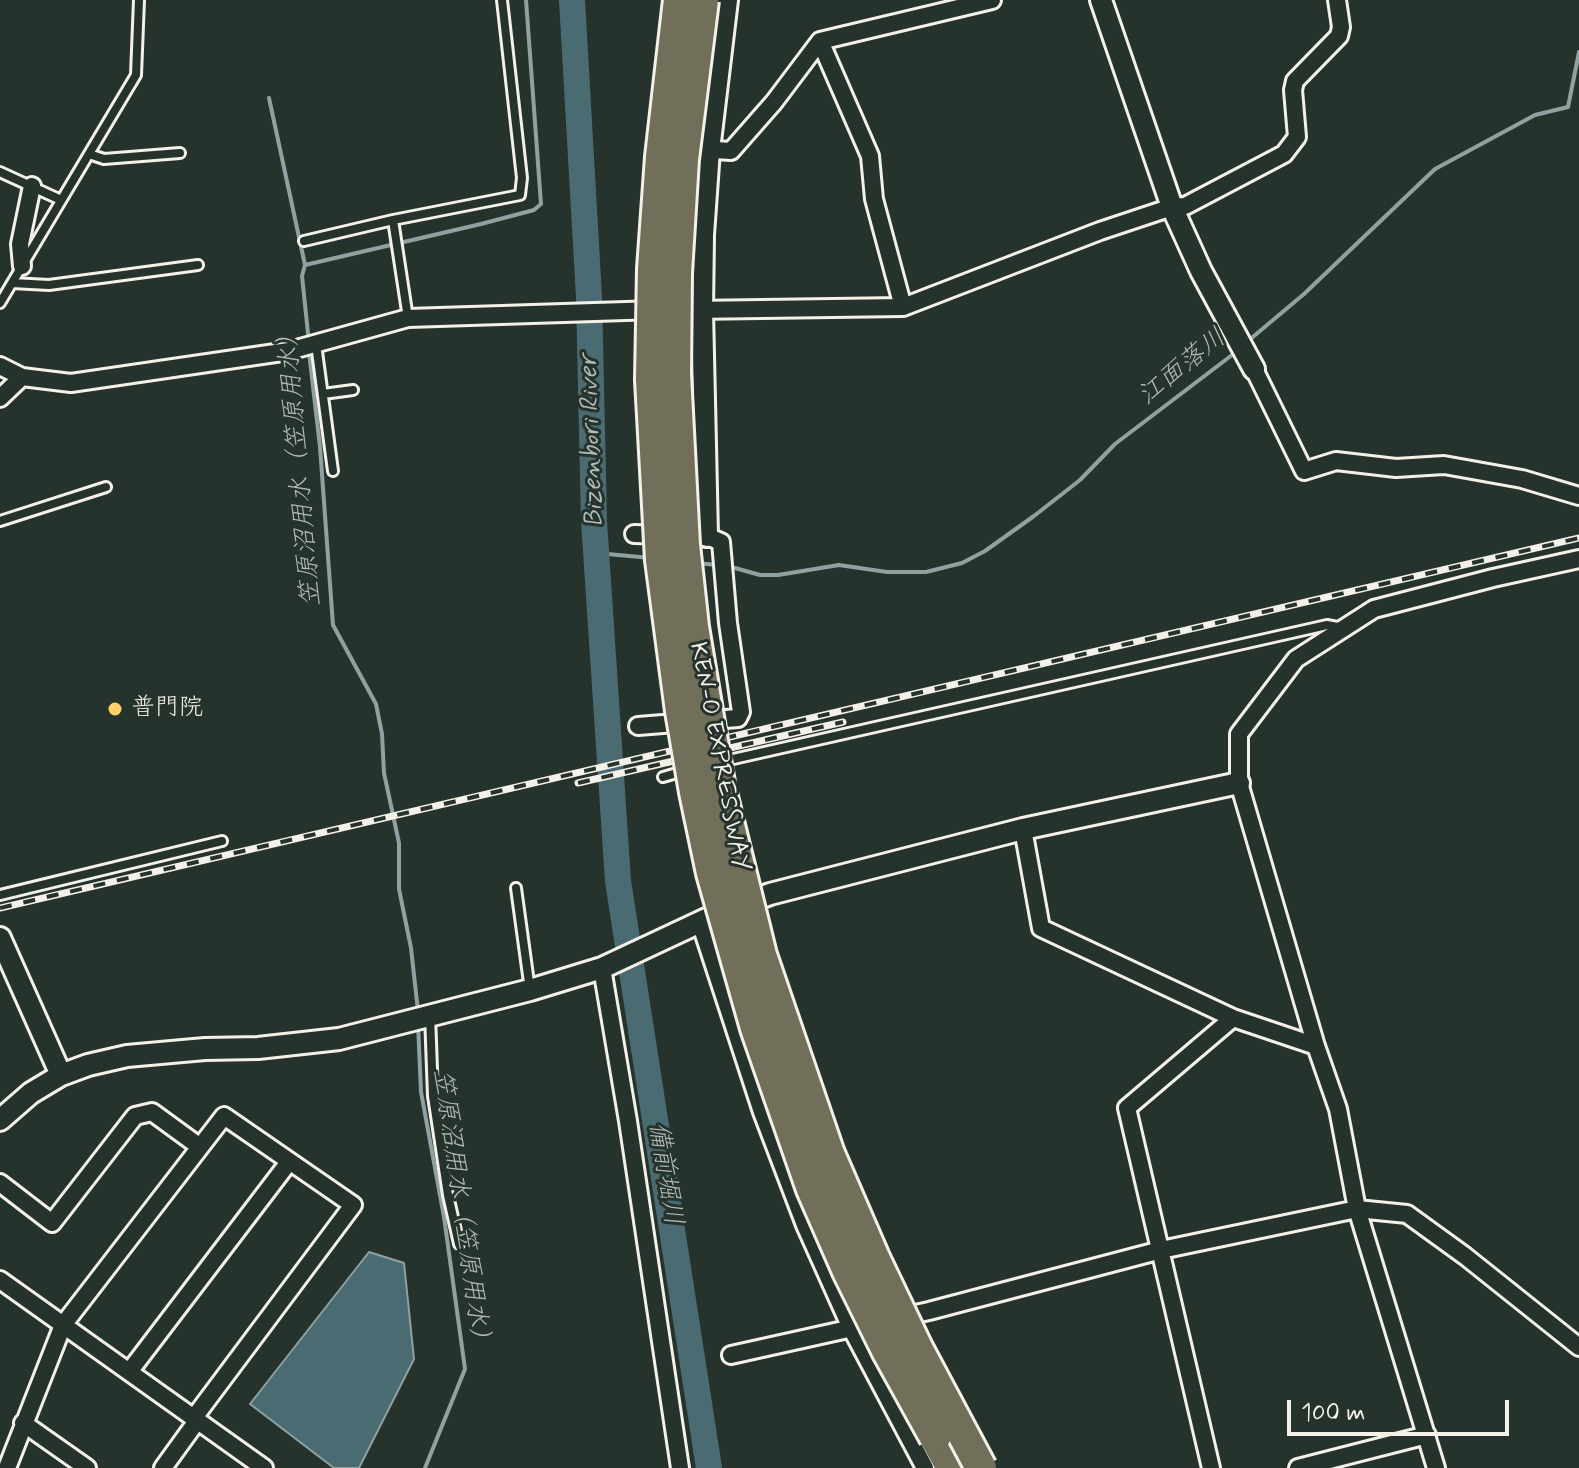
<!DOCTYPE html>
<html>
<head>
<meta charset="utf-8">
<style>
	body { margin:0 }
	#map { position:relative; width:1579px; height:1468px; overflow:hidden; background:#26332d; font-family:Mynerve,sans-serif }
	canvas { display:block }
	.scale { position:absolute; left:1287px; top:1400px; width:222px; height:36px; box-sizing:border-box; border:4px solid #f4f1e8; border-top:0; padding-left:10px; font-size:24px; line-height:28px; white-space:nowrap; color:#f4f1e8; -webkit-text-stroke:6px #26332d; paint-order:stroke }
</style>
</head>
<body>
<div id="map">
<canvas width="1579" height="1468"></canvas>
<div class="scale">100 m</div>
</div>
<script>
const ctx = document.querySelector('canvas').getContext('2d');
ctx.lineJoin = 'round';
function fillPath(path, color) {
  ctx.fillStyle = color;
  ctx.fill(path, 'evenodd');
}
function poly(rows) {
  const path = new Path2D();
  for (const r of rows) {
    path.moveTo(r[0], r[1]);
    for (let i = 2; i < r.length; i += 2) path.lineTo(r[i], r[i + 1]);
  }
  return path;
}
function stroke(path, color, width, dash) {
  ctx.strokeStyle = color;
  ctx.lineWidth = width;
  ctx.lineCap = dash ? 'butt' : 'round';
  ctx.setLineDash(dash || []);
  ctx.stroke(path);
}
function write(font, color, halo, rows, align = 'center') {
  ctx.font = font + ' Mynerve,"Klee One",sans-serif';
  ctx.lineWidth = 6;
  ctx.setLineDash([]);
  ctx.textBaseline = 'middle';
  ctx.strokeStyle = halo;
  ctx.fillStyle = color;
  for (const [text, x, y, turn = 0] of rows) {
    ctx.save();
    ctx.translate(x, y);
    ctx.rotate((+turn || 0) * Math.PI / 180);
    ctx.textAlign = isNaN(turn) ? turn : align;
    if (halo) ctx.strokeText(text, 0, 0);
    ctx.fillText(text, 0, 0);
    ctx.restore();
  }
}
const water = poly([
	[369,1252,404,1263,414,1359,359,1468,334,1468,250,1404,369,1252]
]);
const stream = poly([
	[269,98,305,265,302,276,309,343],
	[305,265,481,224,534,210,541,204,526,0],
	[1248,341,1304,294,1435,169,1535,115,1568,107,1579,52],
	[309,352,320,447,333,625,376,704,382,734,384,773,399,843,399,889,411,948,418,1011],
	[597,553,651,558],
	[696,563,717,565],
	[735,568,760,575,778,575,839,565,887,572,926,572,962,563,985,551,1034,516,1080,480,1115,444,1236,352],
	[418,1024,421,1092,444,1217,465,1369,425,1468]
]);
const river = poly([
	[572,0,589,297,594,521,618,881,709,1468]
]);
const service = poly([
	[89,154,104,159,180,153],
	[0,172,61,200],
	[304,241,393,220],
	[12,283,49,285,198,265],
	[0,303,136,75,139,0],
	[408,318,393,220,520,195,522,178,502,0],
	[316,344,333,471],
	[323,394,353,390],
	[0,521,106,487],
	[720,762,1327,625,1343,628],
	[663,777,687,770],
	[516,888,530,990],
	[0,895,222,841],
	[430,1015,433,1096,448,1195,459,1244]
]);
const minor = poly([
	[820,41,870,156,874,199,903,307,1100,231,1172,207,1185,206,1284,154,1297,137,1293,90,1295,81,1339,36,1341,27,1337,0],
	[699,149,731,151,774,102,820,41,992,0],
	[22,266,20,244,32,186],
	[692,310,903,307],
	[0,366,22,377,71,383,289,351,408,318,657,310],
	[1254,369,1304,471,1336,461,1396,468,1444,465,1522,479,1579,496],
	[0,398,22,377],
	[634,534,664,535],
	[638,726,738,718,741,712,728,623,721,542,707,536,695,535],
	[1023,829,1041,928,1233,1018,1316,1046],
	[700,922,762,1112,805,1225,851,1328,925,1468],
	[602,968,628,1121,680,1468],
	[0,1183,52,1223,135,1116,152,1112,200,1147],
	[0,1280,264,1468],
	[731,1355,929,1311,1161,1250,1357,1209,1407,1214,1465,1256,1579,1347],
	[129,1372,289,1162],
	[23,1423,87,1468],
	[7,1468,63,1325,224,1116,353,1205,193,1419],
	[163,1468,197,1421],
	[1211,1468,1127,1108,1233,1018],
	[1298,1468,1427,1435],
	[1436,1468,1357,1209,1338,1109,1316,1046,1239,783,1239,734,1296,659,1374,609,1493,578,1579,559]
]);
const tertiary = poly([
	[1101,0,1172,207,1201,271,1254,369],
	[707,536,702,310,703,235,709,150,727,0],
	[0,938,61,1075],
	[0,1120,31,1093,61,1075,88,1065,127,1056,205,1049,258,1048,339,1039,530,990,602,968,715,915,770,894,1023,829,1239,783]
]);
const motorway = poly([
	[935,1437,952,1468]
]);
const rail = poly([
	[578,783,843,722],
	[0,908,1579,538]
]);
const motorwayBridge = poly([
	[679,0,661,157,653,269,651,380,661,560,681,711,695,792,712,873,756,1028,812,1189,848,1271,888,1352,935,1437],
	[703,0,683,159,676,273,675,374,684,545,693,627,720,789,761,955,829,1154,874,1258,917,1348,981,1468]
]);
const markers = [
	[115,709,8,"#ffd166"]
];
const poiNames = [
	["普門院",131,709]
];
const streetNames = [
	["KEN-O EXPRESSWAY",718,757,79]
];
const waterNames = [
	["江面落川",1183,368,-39],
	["Bizenbori River",593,441,-92],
	["笠原沼用水（笠原用水）",301,464,-95],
	["備前堀川",664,1174,81],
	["笠原沼用水（笠原用水）",460,1211,82]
];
fillPath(water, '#4b6b72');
stroke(water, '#8fa1a1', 2);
stroke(stream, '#8fa1a1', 4);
stroke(river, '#4b6b72', 26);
stroke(service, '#f4f1e8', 14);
stroke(minor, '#f4f1e8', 22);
stroke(tertiary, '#f4f1e8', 26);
stroke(motorway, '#f4f1e8', 36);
stroke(service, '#26332d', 8);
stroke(minor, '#26332d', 16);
stroke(tertiary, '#26332d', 20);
stroke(motorway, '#716e59', 30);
stroke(rail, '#f4f1e8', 7);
stroke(rail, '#26332d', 4, [12]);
stroke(motorwayBridge, '#f4f1e8', 36, []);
stroke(motorwayBridge, '#716e59', 30);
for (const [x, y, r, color] of markers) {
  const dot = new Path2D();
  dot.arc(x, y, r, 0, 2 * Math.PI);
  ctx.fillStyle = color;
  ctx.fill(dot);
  stroke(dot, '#26332d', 3);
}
write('24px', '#f4f1e8', '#26332d', poiNames, 'left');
write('24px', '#f4f1e8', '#26332d', streetNames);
write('italic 26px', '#b0bbb9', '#26332d', waterNames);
</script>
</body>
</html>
